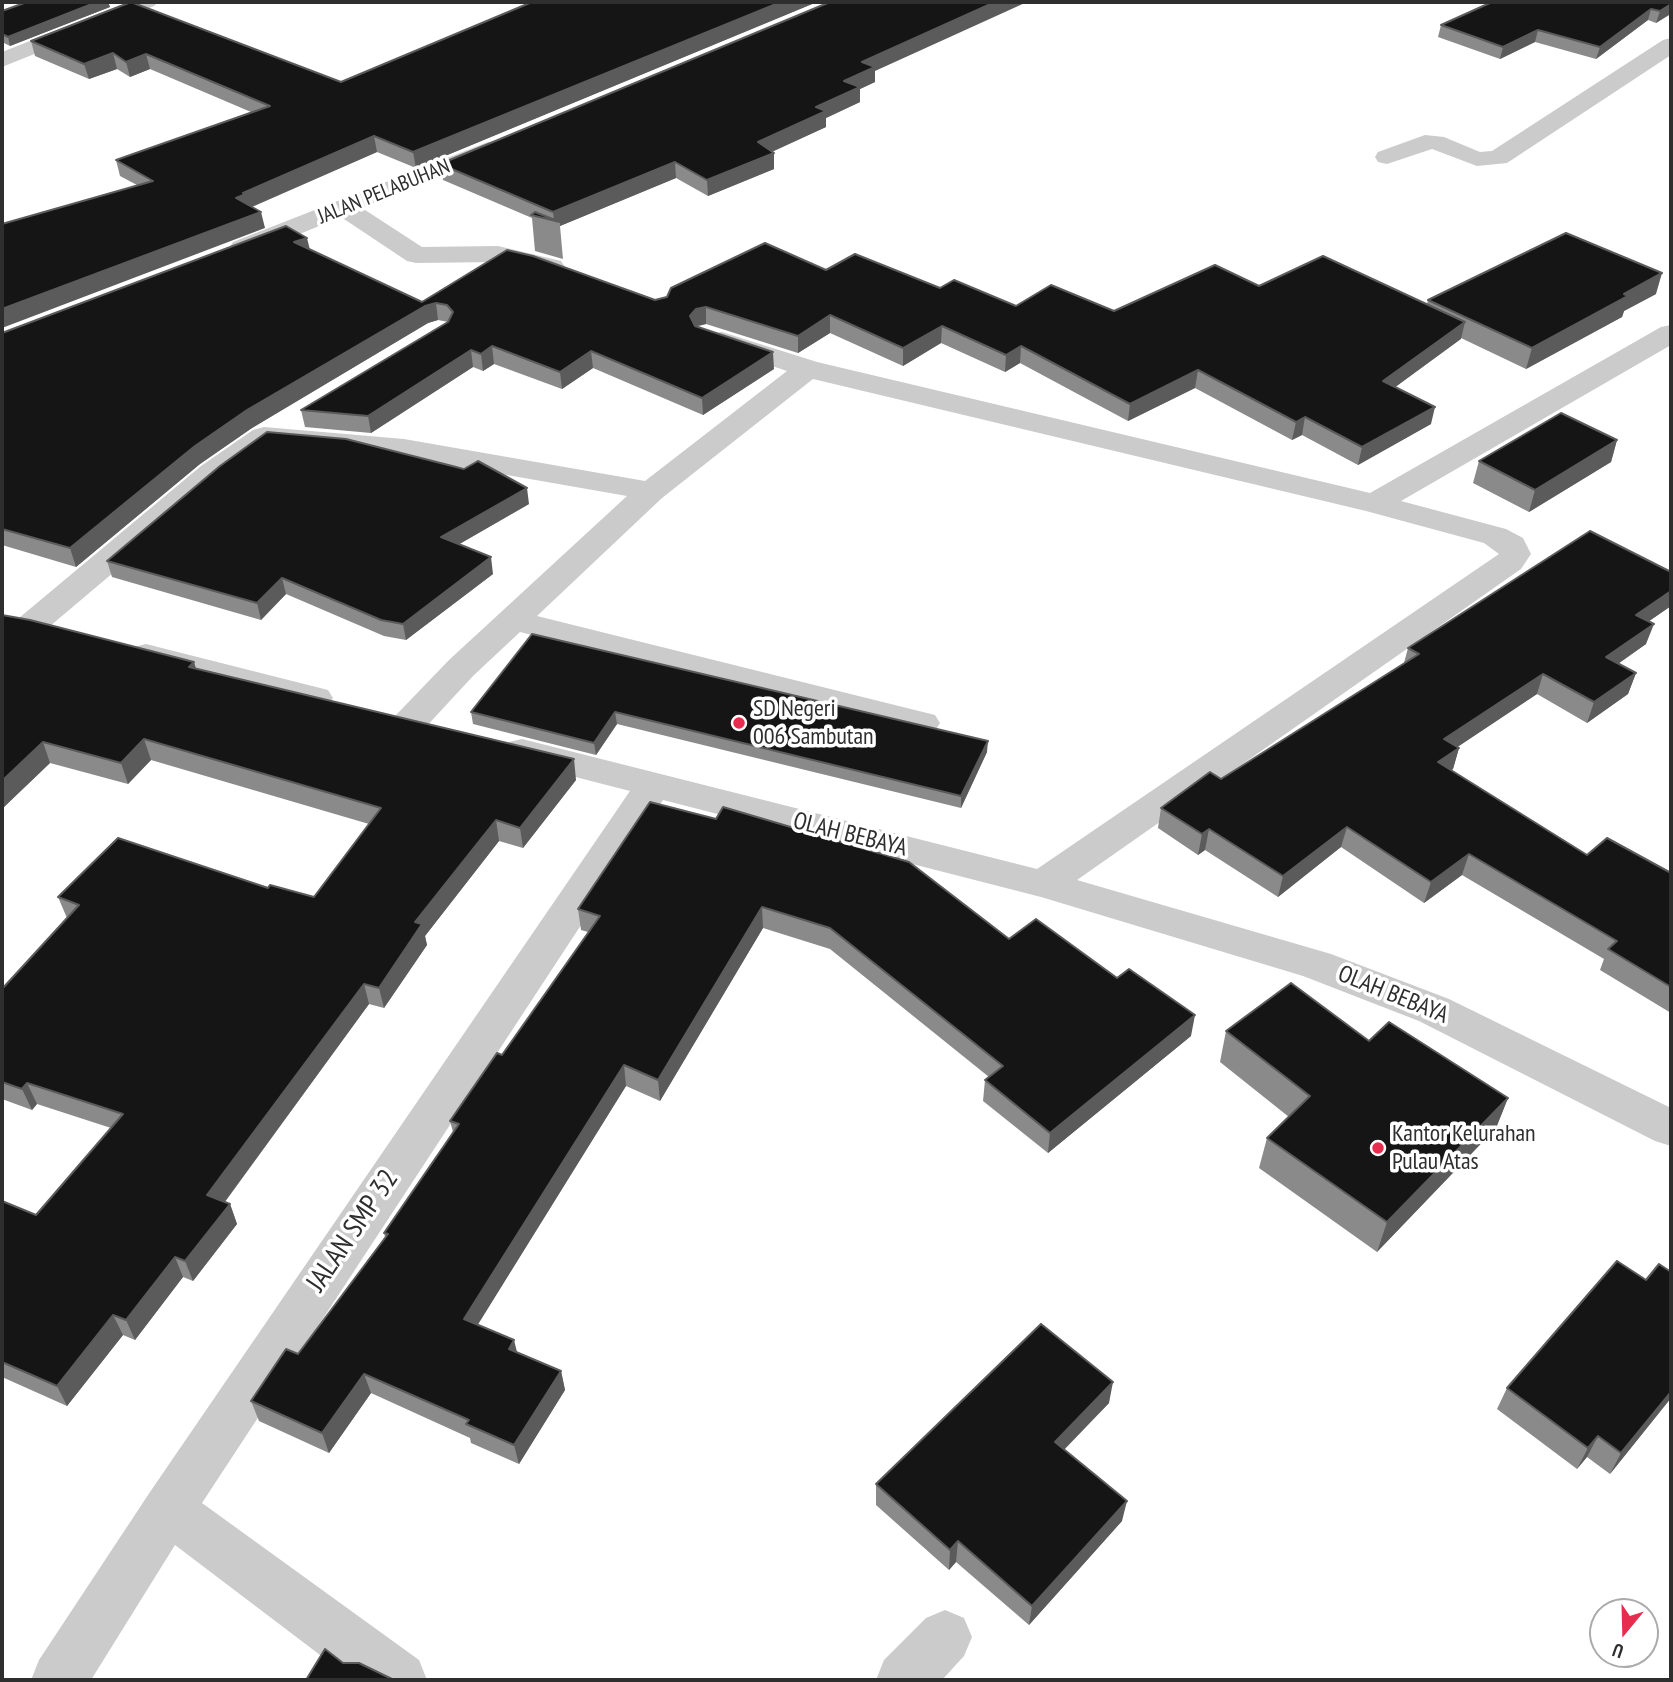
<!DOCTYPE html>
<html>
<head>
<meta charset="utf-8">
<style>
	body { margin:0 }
	#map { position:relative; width:1673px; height:1682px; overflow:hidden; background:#fff; font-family:"PT Sans Narrow",sans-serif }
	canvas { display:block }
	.frame { position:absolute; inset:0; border:4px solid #2e2e2e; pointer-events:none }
	.north { position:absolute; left:1589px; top:1598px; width:70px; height:70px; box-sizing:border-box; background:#fff; border:2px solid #ababab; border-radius:50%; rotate:199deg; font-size:19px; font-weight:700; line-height:28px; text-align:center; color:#2e2e2e }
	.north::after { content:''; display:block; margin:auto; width:24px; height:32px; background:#e72d4f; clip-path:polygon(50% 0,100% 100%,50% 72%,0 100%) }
</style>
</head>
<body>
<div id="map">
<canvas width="1673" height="1682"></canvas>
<div class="frame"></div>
<div class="north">U</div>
</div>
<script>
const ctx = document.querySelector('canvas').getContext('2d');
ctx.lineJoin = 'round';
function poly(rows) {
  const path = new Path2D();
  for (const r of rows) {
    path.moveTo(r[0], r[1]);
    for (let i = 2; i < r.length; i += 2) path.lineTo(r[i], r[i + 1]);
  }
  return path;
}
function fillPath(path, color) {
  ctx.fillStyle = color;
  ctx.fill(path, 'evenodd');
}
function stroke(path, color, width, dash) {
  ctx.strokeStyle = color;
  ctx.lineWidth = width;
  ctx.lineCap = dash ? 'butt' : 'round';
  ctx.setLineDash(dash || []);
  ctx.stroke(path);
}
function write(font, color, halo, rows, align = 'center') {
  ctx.font = font + ' "PT Sans Narrow",sans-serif';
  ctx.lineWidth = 7;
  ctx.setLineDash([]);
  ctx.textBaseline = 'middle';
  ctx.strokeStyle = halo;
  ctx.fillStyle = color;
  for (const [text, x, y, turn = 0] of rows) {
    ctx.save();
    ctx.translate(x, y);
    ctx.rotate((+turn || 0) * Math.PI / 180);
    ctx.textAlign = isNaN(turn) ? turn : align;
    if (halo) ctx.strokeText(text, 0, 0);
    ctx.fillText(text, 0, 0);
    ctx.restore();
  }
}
const minor = poly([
	[129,2,158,2,154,6,2,67,2,52,129,2],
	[1671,38,1671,55,1507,163,1477,166,1432,149,1387,164,1378,162,1375,157,1378,152,1425,135,1444,137,1480,152,1492,151,1663,40,1671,38],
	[488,142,497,144,500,149,497,154,362,208,422,247,498,246,561,261,565,267,561,273,552,275,498,262,416,263,407,261,341,217,251,254,242,256,233,254,229,248,233,242,488,142],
	[1671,325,1671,345,1401,501,1506,529,1523,538,1531,554,1521,569,1077,880,1331,954,1449,999,1671,1108,1671,1146,1655,1141,1419,1021,1303,976,1041,897,663,800,202,1503,419,1660,427,1680,353,1680,175,1545,91,1680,31,1680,39,1660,150,1492,630,791,509,760,504,751,509,742,522,739,1037,869,1499,554,1484,543,1366,511,813,379,662,498,537,616,935,715,940,723,935,731,922,735,520,632,473,676,423,730,410,734,397,730,392,722,397,714,449,660,627,496,404,457,270,445,223,480,43,632,31,635,19,632,14,625,19,618,201,466,253,430,264,427,404,439,645,481,787,371,712,346,708,340,712,334,722,332,817,362,1370,493,1661,327,1671,325],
	[146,644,328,690,333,698,328,706,315,709,134,663,129,655,134,647,146,644],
	[945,1610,964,1618,972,1637,964,1656,942,1680,876,1680,884,1660,926,1618,945,1610]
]);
const wall = poly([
	[27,2,108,2,110,7,10,46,2,42,2,11],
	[131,2,341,82,532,2,817,2,416,168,377,152,252,207,265,228,137,185,120,176,116,160,251,112,150,69,130,77,117,69,89,79,35,56,31,41],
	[1671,2,1671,14,1656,23,1648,20,1596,59,1535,42,1500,59,1438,37,1441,25],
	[875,71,875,82,860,89,860,102,826,118,826,127,772,152,774,153,774,169,708,196,676,178,560,226,563,259,535,251,532,218,443,180,440,164],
	[310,250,422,302,655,300,826,270,940,288,1016,306,1114,311,1259,286,1427,304,1428,300,1656,294,1624,311,1622,317,1526,369,1461,338,1395,387,1431,424,1358,465,1302,435,1292,440,1195,388,1128,421,1020,363,1005,372,941,343,903,366,830,333,798,353,706,324,696,327,774,369,703,415,593,368,562,389,494,364,483,371,473,367,371,433,305,427,301,410,448,322,438,320,428,323,252,428,200,464,76,567,2,545,2,333],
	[1617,440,1611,462,1529,512,1473,483,1479,461],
	[529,504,459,544,493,574,406,640,384,636,286,594,261,620,112,577,107,561],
	[1671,572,1671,606,1649,621,1646,644,1618,664,1636,673,1628,694,1587,723,1537,694,1457,747,1459,748,1453,769,1451,770,1587,855,1671,873,1671,1013,1600,970,1604,959,1462,875,1424,903,1341,847,1278,897,1205,850,1198,855,1158,828,1161,808,1221,779,1404,663,1408,648],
	[2,615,196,669,576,780,523,848,499,841,425,936,427,945,384,1008,369,1004,225,1202,230,1204,237,1224,193,1281,183,1277,135,1340,123,1335,67,1406,2,1377,2,1201,36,1215,111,1128,37,1104,32,1110,2,1099,2,989,67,918,58,897,268,888,314,897,369,824,151,760,128,784,50,763,4,807,2,806],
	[532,634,987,752,961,808,617,724,596,755,473,724,471,712],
	[650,802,1009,939,1191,1036,1048,1153,983,1101,985,1080,989,1077,830,949,763,928,660,1101,626,1086,477,1325,517,1352,561,1371,565,1390,519,1464,471,1443,470,1438,371,1393,329,1453,259,1421,251,1401,298,1354,385,1237,384,1233,453,1132,450,1121,502,1055,588,932,581,930,578,909],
	[1226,1031,1369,1041,1508,1098,1496,1128,1377,1252,1259,1168,1267,1138,1289,1117,1220,1062],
	[1671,1272,1671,1398,1610,1474,1587,1457,1577,1469,1497,1409,1507,1388,1646,1280],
	[1109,1403,1064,1450,1122,1521,1029,1625,956,1562,949,1570,876,1505,876,1484]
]);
const shadedWall = poly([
	[97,2,108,2,110,7,10,46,8,37],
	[781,2,817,2,416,168,413,152],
	[995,2,1027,2,875,71,875,82,860,89,860,102,826,118,826,127,758,158,758,142,816,107,844,81,862,62],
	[1671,4,1670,14,1656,23,1660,11],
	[1651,9,1648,20,1596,59,1600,47],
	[1538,30,1535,42,1500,59,1503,47],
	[113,53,117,69,89,79,84,64],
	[146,54,150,69,130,77,126,62],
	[374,136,377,152,249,208,236,198,243,193],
	[774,153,774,169,708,196,707,180],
	[675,162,676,178,560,226,560,222,554,221,553,212],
	[261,212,265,228,2,328,2,309],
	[307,238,311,254,294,242],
	[1662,273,1656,294,1624,311,1622,317,1526,369,1532,348,1624,294],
	[436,303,438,320,428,323,252,428,200,464,76,567,70,548,195,446,247,410,425,306],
	[706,307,706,324,696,326,691,334,690,316,696,309],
	[830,315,830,333,798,353,798,336],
	[1465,322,1461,339,1379,399,1383,381],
	[942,326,941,343,903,366,903,348],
	[492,346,494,364,483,371,481,354],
	[1021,346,1020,363,1005,372,1006,355],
	[471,350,473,367,371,433,368,416],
	[591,351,593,368,562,389,560,372],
	[773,352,774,369,703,415,702,398],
	[1198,370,1195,388,1128,421,1130,404],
	[1435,407,1431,424,1358,465,1362,447],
	[1305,417,1302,435,1292,440,1296,422],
	[1617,440,1611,462,1529,512,1535,490],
	[527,488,529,504,444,553,441,537],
	[491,557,493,574,406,640,403,624],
	[282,578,286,594,261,620,257,603],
	[1671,591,1671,606,1629,635,1636,615],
	[1654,624,1646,644,1599,677,1606,657],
	[194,662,200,682,189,667],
	[1636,673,1628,694,1587,723,1594,702],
	[1543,674,1537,694,1438,760,1444,739],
	[615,712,617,724,596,755,594,743],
	[144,739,151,760,128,784,121,763],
	[988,741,987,752,961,808,961,796],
	[43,742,50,763,4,807,2,801,2,781],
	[1459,748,1453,769,1432,783,1438,762],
	[574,759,576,780,523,848,520,828],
	[496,820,499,841,425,936,427,945,384,1008,379,988,415,922],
	[1347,827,1341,847,1278,897,1283,876],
	[1209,829,1205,850,1198,855,1202,834],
	[1469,854,1462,875,1424,903,1431,882],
	[762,907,763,928,660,1101,658,1080],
	[364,984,369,1004,215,1215,207,1195],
	[1195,1015,1191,1036,1048,1153,1050,1133],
	[624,1065,626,1086,469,1339,464,1319],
	[27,1083,37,1104,32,1110,22,1089],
	[1508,1098,1496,1128,1377,1252,1387,1222],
	[230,1204,237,1224,193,1281,185,1261],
	[175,1257,183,1277,135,1340,126,1320],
	[113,1315,123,1335,67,1406,57,1386],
	[514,1340,519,1360,509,1349],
	[561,1371,565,1390,519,1464,514,1445],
	[364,1374,371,1393,329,1453,322,1433],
	[1113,1382,1109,1403,1051,1463,1055,1442],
	[1671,1392,1671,1398,1610,1474,1621,1453],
	[1598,1436,1587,1457,1577,1469,1588,1448],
	[1127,1501,1122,1521,1029,1625,1032,1606],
	[958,1541,956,1562,949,1570,950,1550]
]);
const building = poly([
	[27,2,97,2,8,37,2,34,2,11,27,2],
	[131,2,341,82,532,2,781,2,413,152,374,136,243,193,246,194,236,198,261,212,2,309,2,224,153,181,116,160,270,106,146,54,126,62,113,53,84,64,31,41,131,2],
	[830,2,995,2,862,62,875,67,844,81,860,87,816,107,826,111,758,142,774,153,707,180,675,162,553,212,440,164,830,2],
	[1492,2,1671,2,1671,4,1660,11,1651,9,1600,47,1538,30,1503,47,1441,25,1492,2],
	[535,212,560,222,531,215,535,212],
	[286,226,307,238,294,242,422,302,507,250,533,256,655,300,667,297,671,288,765,243,826,270,855,254,940,288,954,280,1016,306,1051,285,1114,311,1215,265,1259,286,1323,256,1465,322,1383,381,1435,407,1362,447,1305,417,1296,422,1198,370,1130,404,1021,346,1006,355,942,326,903,348,830,315,798,336,706,307,696,309,690,316,695,326,773,352,702,398,591,351,560,372,492,346,481,354,471,350,368,416,301,410,448,322,453,312,447,305,436,303,425,306,247,410,195,446,70,548,2,529,2,333,286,226],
	[1566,233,1662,273,1624,294,1628,296,1532,348,1428,300,1566,233],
	[1561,413,1617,440,1535,490,1479,461,1561,413],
	[267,432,346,439,464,469,478,461,527,488,441,537,491,557,403,624,381,620,282,578,257,603,107,561,220,466,267,432],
	[1590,531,1671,572,1671,591,1636,615,1654,624,1606,657,1636,673,1594,702,1543,674,1444,739,1459,748,1438,762,1587,855,1607,838,1671,873,1671,987,1608,949,1617,941,1469,854,1431,882,1347,827,1283,876,1209,829,1202,834,1161,808,1210,772,1221,779,1419,654,1408,648,1590,531],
	[2,615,30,620,194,662,189,667,574,759,520,828,496,820,415,922,422,924,379,988,364,984,207,1195,230,1204,185,1261,175,1257,126,1320,113,1315,57,1386,2,1362,2,1201,36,1215,123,1114,27,1083,22,1089,2,1082,2,989,79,905,58,897,118,838,268,888,270,885,314,897,381,808,144,739,121,763,43,742,2,781,2,615],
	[532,634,988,741,961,796,615,712,594,743,471,712,532,634],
	[650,802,716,819,723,807,909,862,1009,939,1036,919,1117,978,1129,969,1195,1015,1050,1133,985,1080,1003,1066,830,928,762,907,658,1080,624,1065,464,1319,514,1340,509,1349,561,1371,514,1445,466,1424,469,1420,364,1374,322,1433,251,1401,286,1349,298,1354,388,1234,384,1233,459,1124,450,1121,497,1053,502,1055,600,916,578,909,650,802],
	[1291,983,1369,1041,1389,1022,1508,1098,1387,1222,1267,1138,1310,1096,1226,1031,1291,983],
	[1617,1261,1646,1280,1659,1264,1671,1272,1671,1392,1621,1453,1598,1436,1588,1448,1507,1388,1617,1261],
	[1041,1324,1113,1382,1055,1442,1127,1501,1032,1606,958,1541,950,1550,876,1484,1041,1324],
	[325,1649,343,1663,359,1663,394,1680,306,1680,325,1649]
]);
const markers = [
	[739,723,7,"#e72d4f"],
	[1378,1148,7,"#e72d4f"]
];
const farStreetnames = [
	["JALAN PELABUHAN",384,192,-22]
];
const poiNames = [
	["SD Negeri",753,709],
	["006 Sambutan",753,737],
	["Kantor Kelurahan",1392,1134],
	["Pulau Atas",1392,1162]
];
const streetNames = [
	["OLAH BEBAYA",850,835,14],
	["OLAH BEBAYA",1393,995,22]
];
const nearStreetnames = [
	["JALAN SMP 32",353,1231,-56]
];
fillPath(minor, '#cbcbcb');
fillPath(wall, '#8a8a8a');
fillPath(shadedWall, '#5b5b5b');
fillPath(building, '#151515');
stroke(building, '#5b5b5b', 2);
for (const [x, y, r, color] of markers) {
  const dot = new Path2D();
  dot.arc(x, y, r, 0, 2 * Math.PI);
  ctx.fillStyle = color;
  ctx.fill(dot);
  stroke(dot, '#fff', 2.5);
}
write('21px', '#2e2e2e', '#fff', farStreetnames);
write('24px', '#2e2e2e', '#fff', poiNames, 'left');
write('24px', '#2e2e2e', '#fff', streetNames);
write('28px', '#2e2e2e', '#fff', nearStreetnames);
</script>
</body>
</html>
